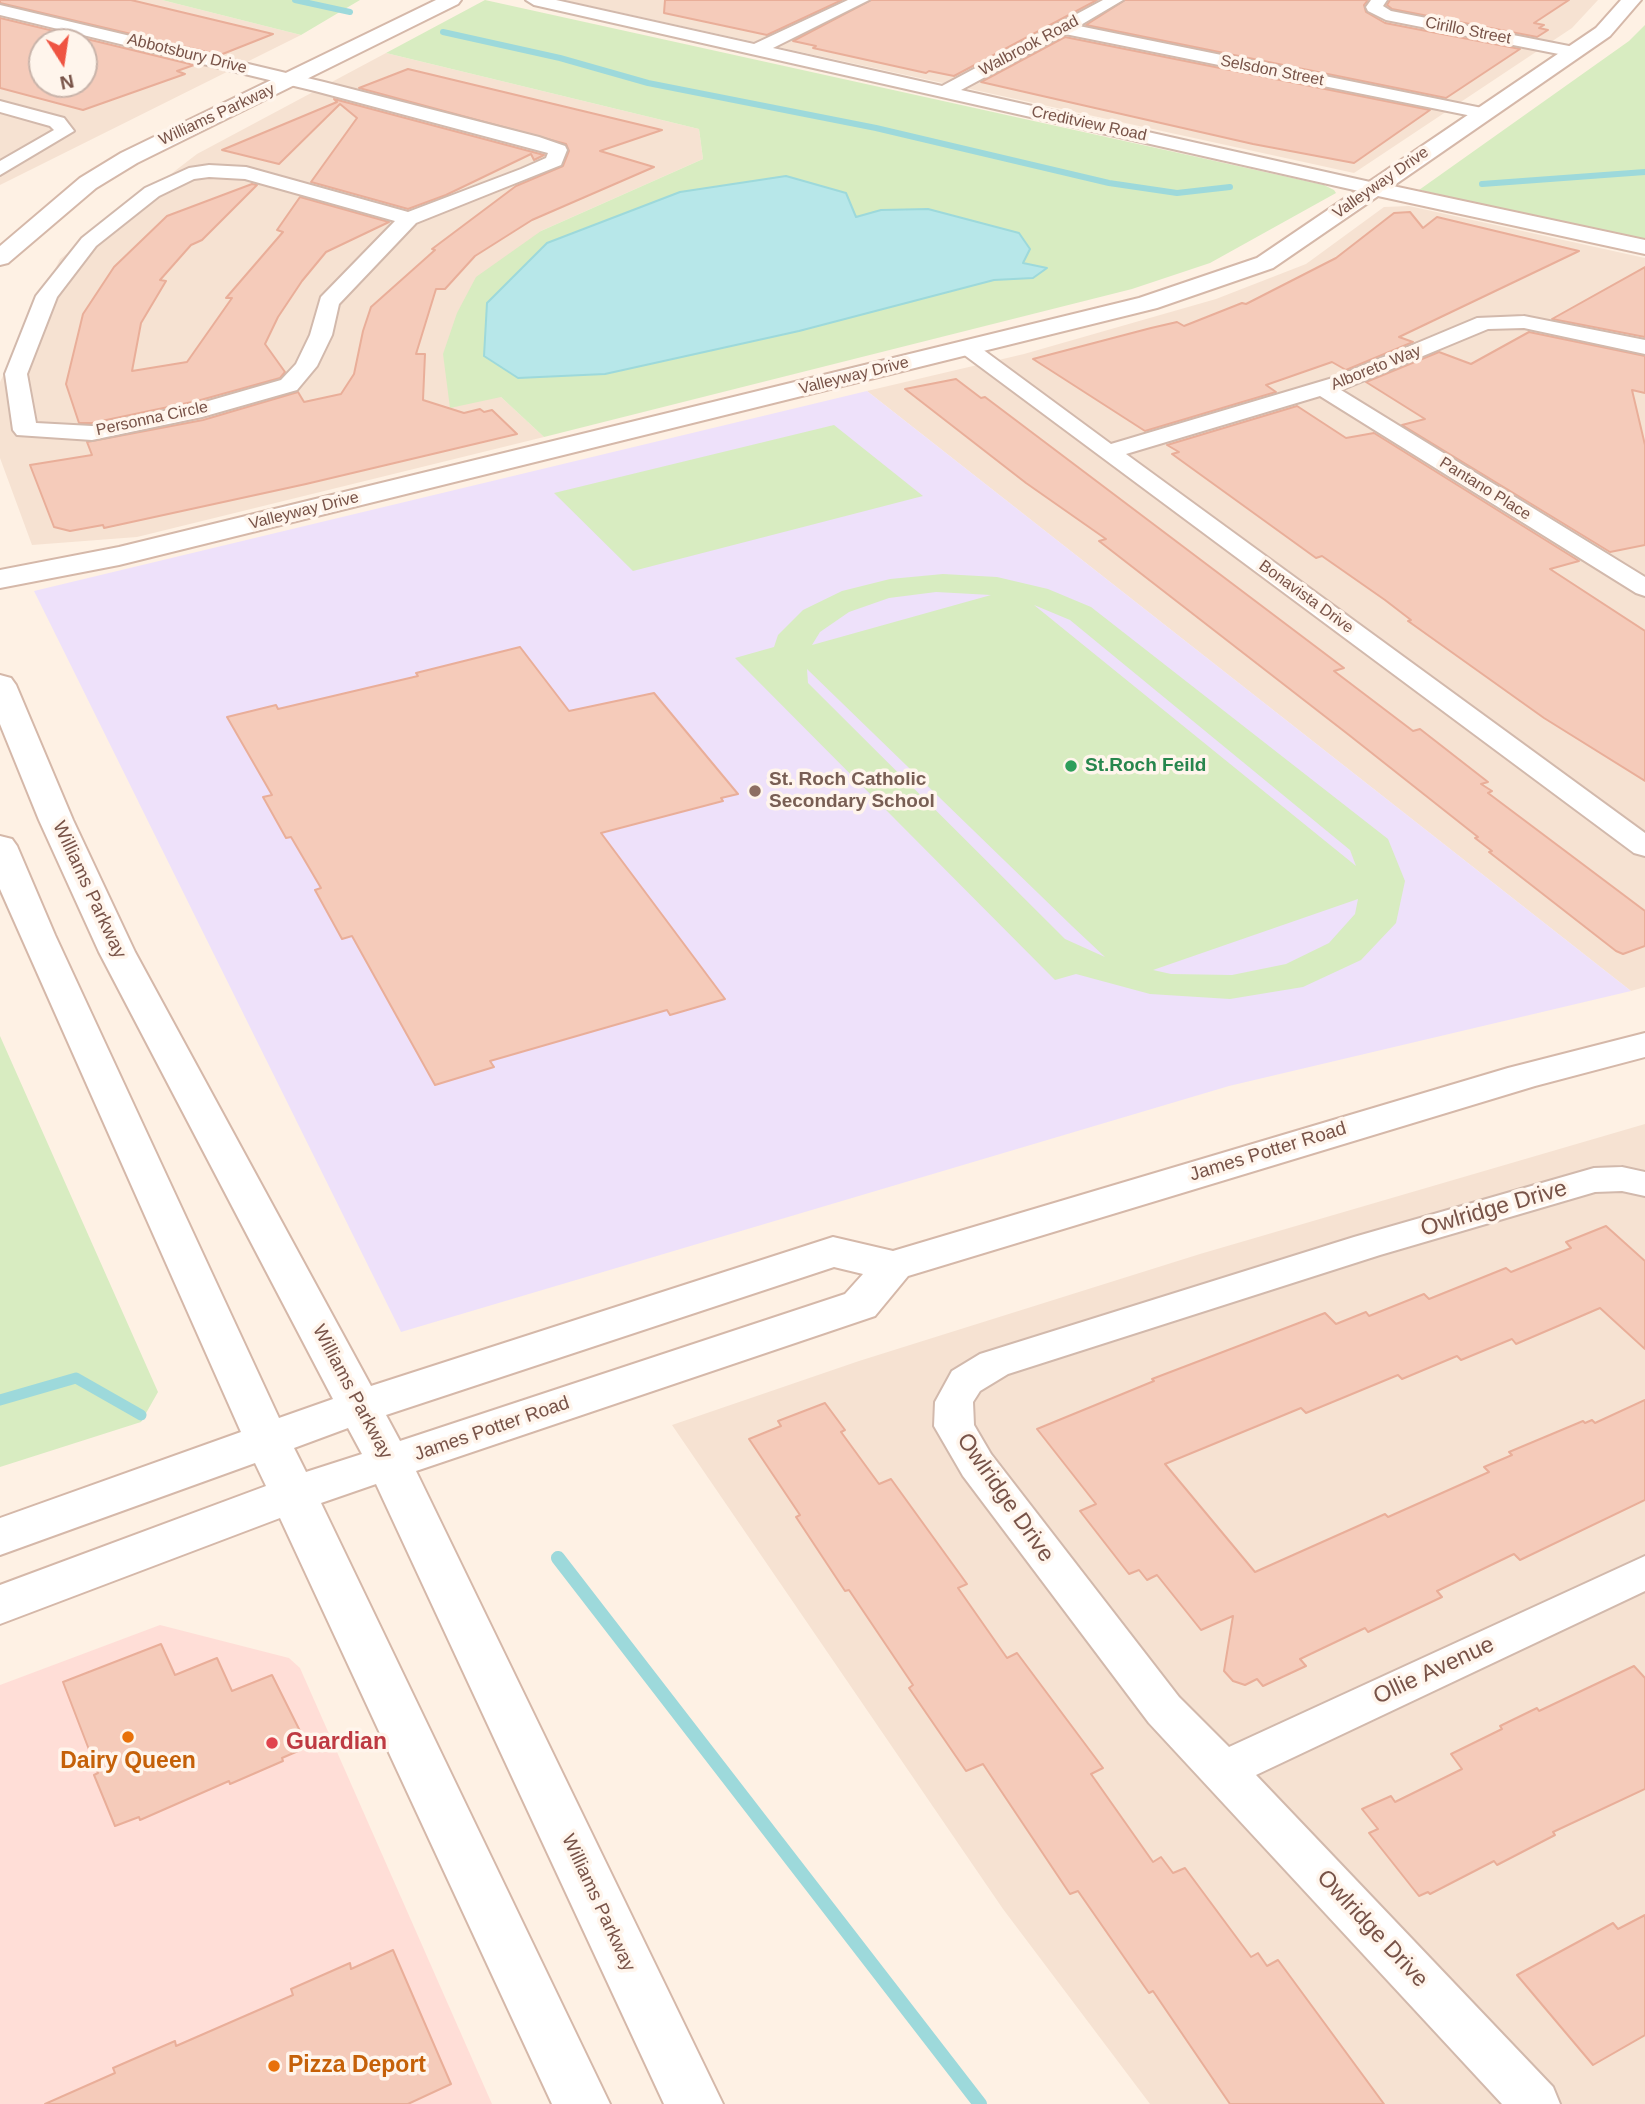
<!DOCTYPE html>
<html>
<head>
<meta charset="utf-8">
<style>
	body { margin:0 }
	#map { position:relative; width:1645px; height:2104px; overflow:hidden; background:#fef1e4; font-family:Helvetica,sans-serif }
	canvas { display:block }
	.north { position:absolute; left:28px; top:28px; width:70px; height:70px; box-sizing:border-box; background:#fff5ec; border:2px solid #c9b4aa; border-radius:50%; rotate:168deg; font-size:19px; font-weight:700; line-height:28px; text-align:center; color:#785348 }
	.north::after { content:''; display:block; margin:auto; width:24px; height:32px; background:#ef5442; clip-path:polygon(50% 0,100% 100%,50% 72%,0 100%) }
</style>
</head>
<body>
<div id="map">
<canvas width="1645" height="2104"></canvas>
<div class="north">N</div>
</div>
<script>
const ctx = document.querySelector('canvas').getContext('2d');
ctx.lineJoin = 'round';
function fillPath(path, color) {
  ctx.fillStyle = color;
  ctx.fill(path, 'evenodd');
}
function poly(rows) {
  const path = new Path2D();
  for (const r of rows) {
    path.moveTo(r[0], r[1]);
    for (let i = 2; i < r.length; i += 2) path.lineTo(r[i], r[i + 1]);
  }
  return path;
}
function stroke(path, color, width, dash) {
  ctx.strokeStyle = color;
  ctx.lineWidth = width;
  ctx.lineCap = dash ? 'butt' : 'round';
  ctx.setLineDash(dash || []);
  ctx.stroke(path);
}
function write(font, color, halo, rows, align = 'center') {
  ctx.font = font + ' Helvetica,sans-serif';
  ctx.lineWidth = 7;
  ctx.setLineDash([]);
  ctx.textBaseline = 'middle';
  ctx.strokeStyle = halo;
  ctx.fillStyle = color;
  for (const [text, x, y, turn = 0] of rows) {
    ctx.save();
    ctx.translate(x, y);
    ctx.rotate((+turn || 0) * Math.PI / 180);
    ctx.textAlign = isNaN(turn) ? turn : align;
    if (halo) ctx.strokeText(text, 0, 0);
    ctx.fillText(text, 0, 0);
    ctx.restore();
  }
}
const residential = poly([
	[0,0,162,0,301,35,0,185],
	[42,42,84,42,84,84,42,84],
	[563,0,1598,0,1572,28,1354,173],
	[386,53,699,129,703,159,541,231,501,397,544,437,137,537,32,545,0,458,0,382,60,259,197,154],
	[1409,206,1645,258,1645,987,1631,991,867,391,1024,354,1216,299,1306,264,1384,207],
	[1645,1124,1645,2104,1150,2104,1003,1909,672,1425,859,1361,1200,1254]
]);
const commercial = poly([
	[160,1625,289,1658,300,1668,492,2104,0,2104,0,1685]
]);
const education = poly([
	[867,391,1631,991,1229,1086,401,1332,34,591]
]);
const green = poly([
	[162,0,360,0,301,35],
	[485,0,1324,185,1334,190,1336,193,1210,263,1132,289,544,437,501,397,450,408,443,354,457,313,476,277,541,231,703,159,699,129,386,53],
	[1645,25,1645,240,1419,190,1629,41],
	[834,425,923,496,633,571,554,493],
	[943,574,997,577,1048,589,1091,607,1388,839,1405,881,1396,923,1361,960,1303,987,1230,999,1150,994,1076,974,1055,980,735,658,774,647,778,635,803,610,842,591,890,579],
	[936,592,991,595,812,645,820,632,849,612,889,598],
	[1034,605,1070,620,1350,850,1356,866],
	[807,669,1072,926,1105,957,1065,939,808,683],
	[1358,899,1355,914,1329,943,1286,964,1232,975,1171,974,1153,970],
	[0,1036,158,1392,141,1422,0,1467]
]);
const water = poly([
	[786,176,846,193,856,217,881,210,928,209,1019,233,1030,249,1023,263,1047,268,1033,278,994,280,799,331,605,374,518,378,484,356,487,303,547,243,680,192,786,176]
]);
const streamFar2 = poly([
	[295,0,350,12],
	[443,32,560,58,648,83,876,128,1109,183,1177,193,1230,187],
	[1482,184,1645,172]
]);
const streamFar1 = poly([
	[0,1400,76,1378,141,1415]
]);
const stream = poly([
	[558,1558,980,2104]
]);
const building = poly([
	[0,0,131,0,273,34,220,55,0,3,0,0],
	[665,0,842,0,767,35,664,13,665,0],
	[871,0,1097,0,954,76,929,71,926,73,813,48,816,46,793,41,871,0],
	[1125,0,1368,0,1364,5,1366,12,1385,23,1520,49,1446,98,1086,25,1125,0],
	[1390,0,1569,0,1534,23,1544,25,1539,28,1548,30,1537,37,1392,9,1387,5,1390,0],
	[0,18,194,65,177,71,185,74,83,110,0,88,0,18],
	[42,42,84,42,84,84,42,84,42,42],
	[1065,37,1430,110,1354,163,1253,144,981,82,1065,37],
	[408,69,662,130,600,151,654,167,532,220,475,256,445,289,436,289,416,354,425,354,423,400,464,413,480,409,484,412,492,410,517,434,306,484,104,528,103,525,70,531,54,527,30,465,92,455,87,442,203,420,298,392,304,402,341,394,354,374,363,331,371,307,435,250,432,249,516,186,563,166,569,151,566,144,359,88,408,69],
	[334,99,544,155,534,160,531,154,446,195,408,209,311,182,357,118,340,104,279,164,222,150,337,102,334,99],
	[252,184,257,185,202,240,191,245,160,280,166,281,141,323,132,371,187,362,232,298,226,298,283,232,277,230,300,197,389,222,326,252,302,281,278,317,265,344,285,372,280,378,197,401,92,423,79,423,66,384,83,314,114,267,167,216,252,184],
	[1410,212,1423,228,1437,217,1579,251,1399,337,1413,342,1346,370,1332,362,1266,385,1276,392,1145,431,1033,359,1151,328,1177,322,1184,326,1242,303,1246,304,1336,258,1394,213,1410,212],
	[1645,267,1645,337,1552,319,1645,267],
	[1529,332,1645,356,1645,393,1632,390,1645,445,1645,545,1610,552,1402,425,1425,419,1366,382,1439,352,1471,364,1529,332],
	[956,379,981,398,985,397,1344,668,1334,671,1413,731,1420,729,1488,782,1481,784,1492,791,1488,793,1645,911,1645,946,1623,954,1616,951,1489,852,1492,851,1475,838,1478,837,1349,735,1099,541,1106,539,1026,483,905,389,956,379],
	[1297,406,1346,438,1374,433,1579,561,1550,569,1645,631,1645,781,1544,718,1408,621,1411,620,1385,600,1322,556,1316,558,1172,454,1179,452,1167,445,1297,406],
	[520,647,569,711,654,693,738,794,721,798,723,801,601,833,725,999,670,1015,667,1010,490,1061,494,1067,435,1085,352,936,342,939,315,890,321,888,291,837,286,838,263,797,272,795,227,717,276,705,278,709,418,676,416,673,520,647],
	[1606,1226,1645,1261,1645,1349,1600,1308,1516,1344,1512,1339,1461,1360,1457,1356,1402,1379,1398,1375,1306,1413,1301,1408,1165,1464,1255,1572,1385,1514,1388,1517,1489,1472,1484,1467,1512,1455,1509,1452,1583,1421,1585,1423,1592,1420,1595,1423,1645,1400,1645,1500,1520,1560,1514,1554,1437,1591,1442,1597,1368,1632,1365,1628,1300,1659,1306,1666,1263,1686,1257,1679,1245,1685,1233,1681,1224,1671,1233,1616,1201,1630,1157,1575,1147,1580,1139,1570,1129,1574,1080,1511,1096,1504,1037,1429,1154,1381,1152,1379,1325,1313,1336,1324,1366,1312,1369,1316,1424,1294,1429,1299,1506,1268,1511,1272,1571,1248,1566,1242,1606,1226],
	[825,1403,845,1430,841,1432,879,1484,891,1479,967,1584,958,1588,1007,1658,1017,1653,1103,1768,1091,1774,1153,1862,1161,1857,1173,1873,1185,1868,1251,1957,1258,1953,1267,1966,1278,1960,1384,2104,1230,2104,1153,1991,1149,1993,1078,1891,1070,1894,983,1764,966,1771,909,1688,913,1685,849,1590,845,1591,796,1517,800,1515,749,1439,781,1426,778,1421,825,1403],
	[161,1644,175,1675,217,1658,232,1691,272,1675,300,1731,297,1732,305,1748,282,1758,283,1761,230,1784,229,1781,140,1820,139,1817,115,1826,94,1775,98,1773,63,1682,161,1644],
	[1634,1666,1645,1678,1645,1789,1553,1832,1555,1835,1497,1865,1494,1861,1430,1894,1428,1892,1419,1896,1369,1833,1378,1829,1362,1809,1391,1796,1395,1802,1462,1769,1451,1754,1502,1729,1500,1726,1537,1708,1539,1711,1634,1666],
	[1645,1915,1645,2035,1593,2065,1517,1975,1613,1923,1618,1929,1645,1915],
	[393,1950,451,2084,408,2104,45,2104,115,2073,113,2068,175,2041,176,2046,293,1995,291,1989,350,1963,351,1969,393,1950]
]);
const street = poly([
	[526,0,556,0,754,44,848,0,869,0,773,48,942,86,1103,0,1123,0,1079,26,1482,108,1491,113,1482,118,1065,34,961,90,1379,184,1382,188,1372,194,534,5,526,0],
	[1371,0,1387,0,1383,6,1391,11,1574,47,1583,52,1574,57,1386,20,1368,11,1366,7,1371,0],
	[0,5,324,82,539,137,565,146,567,150,561,165,416,223,339,304,332,335,317,366,297,390,202,417,92,440,17,435,13,430,5,374,36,296,82,238,145,188,189,168,209,165,246,167,408,212,521,169,546,158,548,153,315,91,0,15,0,5],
	[209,177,245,179,395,221,321,297,310,335,296,364,281,380,198,404,92,426,36,423,27,374,57,297,96,246,159,196,194,179,209,177],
	[0,101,64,118,74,131,0,175,0,161,54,130,50,126,0,112,0,101],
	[1524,316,1645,340,1645,354,1524,328,1488,329,1341,390,1645,577,1645,596,1636,593,1320,396,1126,454,1645,833,1645,856,1634,853,955,348,958,343,966,341,974,343,1111,444,1336,377,1477,318,1524,316],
	[1622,1167,1645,1172,1645,1196,1622,1191,1595,1192,1380,1255,1008,1374,980,1391,973,1402,974,1425,991,1454,1179,1697,1229,1747,1645,1556,1645,1591,1256,1775,1553,2087,1560,2104,1502,2104,1149,1723,963,1476,934,1426,935,1402,952,1371,980,1354,1354,1237,1594,1168,1622,1167]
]);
const secondary = poly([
	[436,0,461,0,458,4,137,163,96,188,8,263,0,265,0,246,80,178,121,153,436,0],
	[1621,0,1641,0,1610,36,1393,186,1645,240,1645,254,1378,196,1273,268,1157,308,119,565,0,588,0,570,119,547,1139,298,1257,258,1596,28,1621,0],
	[0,675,11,678,16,685,73,820,135,952,371,1386,833,1237,893,1251,1508,1068,1645,1033,1645,1057,1535,1086,908,1276,875,1316,416,1471,723,2104,664,2104,376,1484,321,1503,610,2104,552,2104,280,1518,0,1624,0,1585,266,1486,255,1463,0,1555,0,1518,241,1432,0,889,0,836,12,839,17,846,55,935,279,1418,333,1399,99,952,39,820,0,724,0,675],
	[834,1267,863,1274,845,1294,400,1441,386,1415,834,1267],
	[348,1428,362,1454,306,1472,294,1448,348,1428]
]);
const markers = [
	[1071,766,7,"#2e9e5b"],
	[755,791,7,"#8d6e63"],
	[128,1737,7,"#e8710a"],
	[272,1743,7,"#e0444e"],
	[274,2066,7,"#e8710a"]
];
const farStreetnames = [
	["Cirillo Street",1468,31,11],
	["Walbrook Road",1029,46,-28],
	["Abbotsbury Drive",187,54,14],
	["Selsdon Street",1272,71,11],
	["Williams Parkway",217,115,-25],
	["Creditview Road",1089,124,12],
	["Valleyway Drive",1381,183,-35],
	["Alboreto Way",1376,368,-22],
	["Valleyway Drive",854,376,-14],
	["Personna Circle",152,419,-12],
	["Pantano Place",1485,489,32],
	["Valleyway Drive",304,511,-14],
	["Bonavista Drive",1306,597,36]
];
const leisureNames = [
	["St.Roch Feild",1085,766]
];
const educationNames = [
	["St. Roch Catholic",769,780],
	["Secondary School",769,802]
];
const streetNames = [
	["Williams Parkway",89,890,65],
	["James Potter Road",1268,1152,-17],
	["Williams Parkway",352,1392,62],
	["James Potter Road",492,1429,-19],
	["Williams Parkway",598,1903,65]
];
const nearStreetnames = [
	["Owlridge Drive",1494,1209,-16],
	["Owlridge Drive",1005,1498,55],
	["Ollie Avenue",1434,1671,-25],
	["Owlridge Drive",1372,1929,47]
];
const nearHealthnames = [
	["Guardian",286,1743]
];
const nearFoodnames = [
	["Dairy Queen",128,1762],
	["Pizza Deport",288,2066,"left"]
];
fillPath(residential, '#f6e2d2');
fillPath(commercial, '#ffded7');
fillPath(education, '#eee1fa');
fillPath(green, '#d8ecc1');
fillPath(water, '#b7e7e9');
stroke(water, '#9dd9db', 2);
stroke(streamFar2, '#9dd9db', 6);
stroke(streamFar1, '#9dd9db', 11);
stroke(stream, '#9dd9db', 14);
fillPath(building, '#f5cbba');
stroke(building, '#e9ae99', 2);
stroke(street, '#d2b9ac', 4);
stroke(secondary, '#d5b8a9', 4);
fillPath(street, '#fff');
fillPath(secondary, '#fff');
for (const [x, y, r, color] of markers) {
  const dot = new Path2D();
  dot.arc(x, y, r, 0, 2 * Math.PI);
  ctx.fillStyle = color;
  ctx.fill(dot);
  stroke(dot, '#fff5ec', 2.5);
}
write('16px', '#785348', '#fff5ec', farStreetnames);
write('bold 19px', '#27864d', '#fff5ec', leisureNames, 'left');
write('bold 19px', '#785e54', '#fff5ec', educationNames, 'left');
write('19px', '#785348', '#fff5ec', streetNames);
write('23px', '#785348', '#fff5ec', nearStreetnames);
write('bold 23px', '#be3a42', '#fff5ec', nearHealthnames, 'left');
write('bold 23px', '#c56008', '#fff5ec', nearFoodnames);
</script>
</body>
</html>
